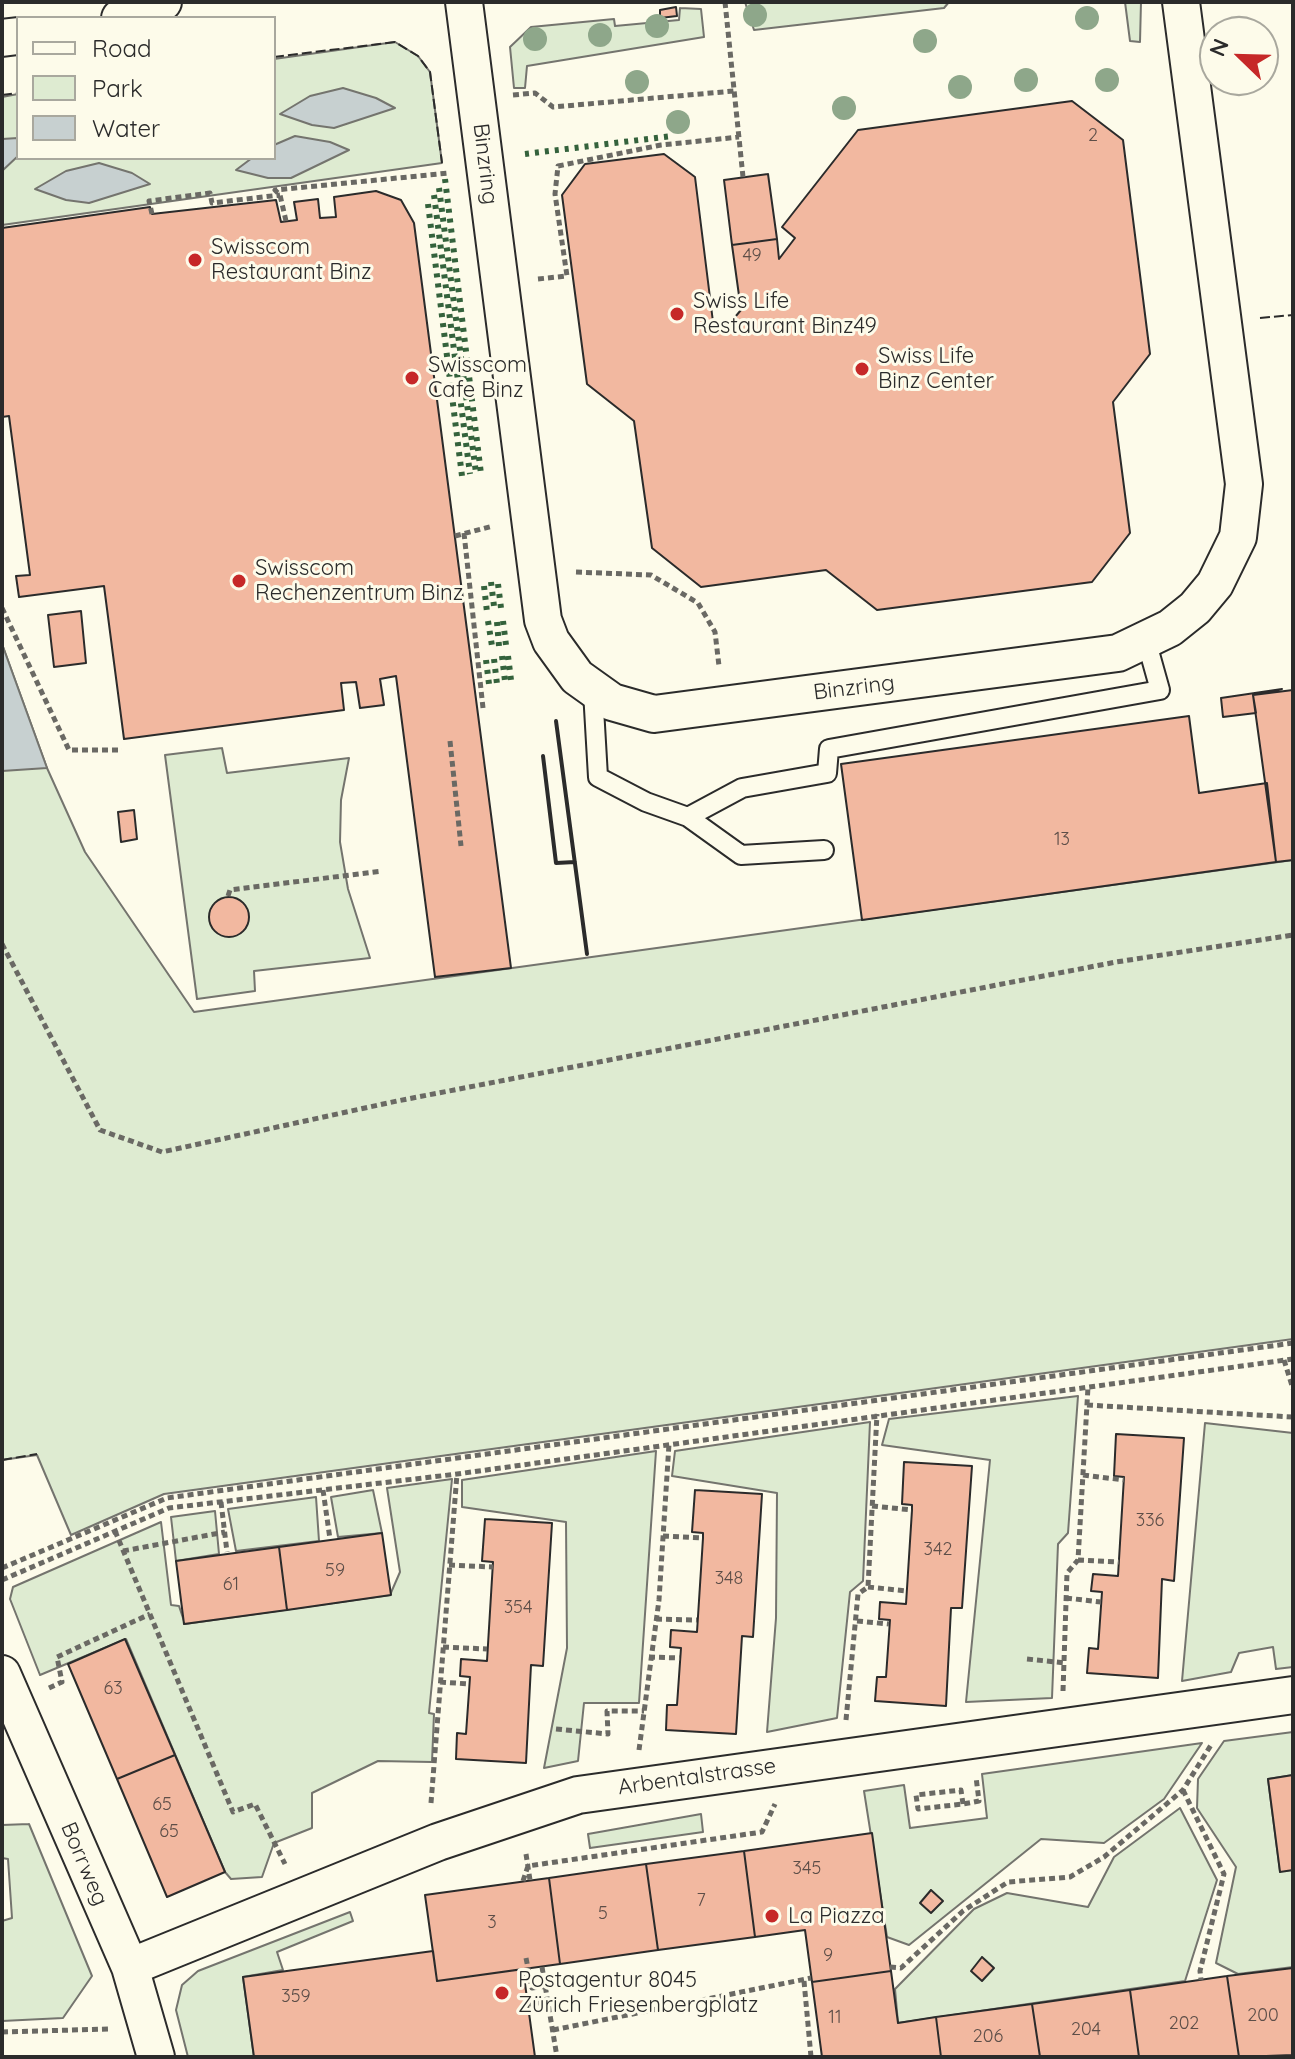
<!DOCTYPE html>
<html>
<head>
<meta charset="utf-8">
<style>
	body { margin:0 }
	#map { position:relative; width:1295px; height:2059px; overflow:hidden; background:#fdfbea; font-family:Quicksand,sans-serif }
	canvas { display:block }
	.frame { position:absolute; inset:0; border:4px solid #2b2b2b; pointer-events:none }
	.legend { position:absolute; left:16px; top:16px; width:260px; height:144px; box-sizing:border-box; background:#fdfbea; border:2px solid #a9a89e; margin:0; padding:10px 14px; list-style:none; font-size:24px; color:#2b2b2b }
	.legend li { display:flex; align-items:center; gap:16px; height:40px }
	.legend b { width:40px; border:2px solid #a9a89e }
	.north { position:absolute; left:1199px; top:16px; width:80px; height:80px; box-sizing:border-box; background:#fdfbea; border:2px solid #a9a89e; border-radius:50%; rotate:293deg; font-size:22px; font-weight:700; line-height:32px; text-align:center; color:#2b2b2b }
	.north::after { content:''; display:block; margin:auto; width:28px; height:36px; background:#c62828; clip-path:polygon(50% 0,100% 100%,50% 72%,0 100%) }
</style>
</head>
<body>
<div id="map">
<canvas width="1295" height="2059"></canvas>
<div class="frame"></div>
<ul class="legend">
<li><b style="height:10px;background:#fdfbea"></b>Road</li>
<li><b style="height:22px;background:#deebd1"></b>Park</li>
<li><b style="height:22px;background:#c7d0d0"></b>Water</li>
</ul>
<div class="north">N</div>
</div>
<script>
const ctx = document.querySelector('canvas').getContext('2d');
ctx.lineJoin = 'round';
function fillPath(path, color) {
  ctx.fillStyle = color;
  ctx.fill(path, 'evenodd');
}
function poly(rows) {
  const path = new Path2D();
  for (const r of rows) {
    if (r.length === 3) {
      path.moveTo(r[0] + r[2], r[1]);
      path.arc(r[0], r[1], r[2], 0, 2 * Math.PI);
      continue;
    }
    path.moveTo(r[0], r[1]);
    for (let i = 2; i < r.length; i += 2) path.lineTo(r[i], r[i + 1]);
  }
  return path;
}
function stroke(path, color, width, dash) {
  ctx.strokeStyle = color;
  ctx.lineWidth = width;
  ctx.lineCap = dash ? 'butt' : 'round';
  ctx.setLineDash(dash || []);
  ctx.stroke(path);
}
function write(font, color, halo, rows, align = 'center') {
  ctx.font = font + ' Quicksand,sans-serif';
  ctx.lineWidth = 6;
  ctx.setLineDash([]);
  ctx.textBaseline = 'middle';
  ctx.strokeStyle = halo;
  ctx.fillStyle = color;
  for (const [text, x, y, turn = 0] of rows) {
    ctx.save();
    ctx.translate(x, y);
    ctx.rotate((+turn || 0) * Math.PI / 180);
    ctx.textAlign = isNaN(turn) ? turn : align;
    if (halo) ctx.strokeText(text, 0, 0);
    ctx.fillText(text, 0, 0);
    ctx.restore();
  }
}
const green = poly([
	[745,2,949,2,944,8,754,30,745,2],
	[1125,2,1141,2,1140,42,1130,41,1125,2],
	[680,8,701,9,704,37,527,66,525,88,514,88,510,47,531,27,614,19,615,26,679,20,680,8],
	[395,42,418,56,430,72,442,163,2,225,2,97,18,94,18,158,274,158,274,59,395,42],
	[2,644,47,768,85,852,194,1012,1293,860,1293,1339,164,1494,71,1535,37,1455,2,1460,2,644],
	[222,748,227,773,349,758,341,800,340,842,348,889,370,958,254,971,255,991,197,999,165,755,222,748],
	[1078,1396,1068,1533,1058,1544,1052,1698,966,1702,990,1460,882,1445,889,1419,1078,1396],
	[870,1422,863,1581,850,1592,837,1718,767,1732,776,1618,777,1493,672,1476,675,1451,870,1422],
	[1205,1423,1293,1433,1293,1667,1276,1669,1273,1647,1239,1653,1231,1672,1182,1681,1205,1423],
	[656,1451,639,1703,584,1703,578,1761,544,1768,567,1648,566,1522,462,1507,462,1480,656,1451],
	[452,1479,429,1713,434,1714,432,1762,378,1761,312,1793,312,1828,274,1843,262,1877,231,1879,225,1872,126,1639,40,1675,10,1599,13,1587,161,1522,171,1605,179,1606,185,1624,390,1595,400,1572,387,1488,452,1479],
	[373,1490,382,1533,338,1537,331,1497,373,1490],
	[316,1497,319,1541,236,1551,228,1509,316,1497],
	[215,1511,219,1554,176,1561,171,1517,215,1511],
	[1293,1732,1293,1775,1268,1779,1280,1871,1293,1870,1293,1967,1238,1974,1216,1963,1236,1867,1197,1808,1198,1779,1224,1741,1293,1732],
	[1202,1743,1164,1799,1104,1843,1041,1839,909,1945,887,1937,864,1791,904,1785,910,1828,987,1818,982,1774,1202,1743],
	[1180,1808,1217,1880,1185,1981,898,2023,895,1989,974,1909,1007,1893,1088,1907,1114,1857,1180,1808],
	[701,1814,703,1832,590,1848,588,1834,701,1814],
	[29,1824,92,1976,63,2018,2,2021,2,1921,12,1918,8,1859,2,1858,2,1825,29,1824],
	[350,1912,353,1921,277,1952,283,1970,243,1977,254,2057,188,2057,176,2010,182,1985,198,1971,350,1912]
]);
const water = poly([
	[343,88,376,98,395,108,334,128,312,125,280,114,310,96,343,88],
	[295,136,330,142,349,150,291,178,268,178,236,170,252,158,274,158,274,145,295,136],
	[18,138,18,156,2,171,2,139,18,138],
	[99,163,132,173,150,184,89,203,66,200,35,189,66,171,99,163],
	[2,644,47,768,2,771,2,644]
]);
const building = poly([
	[676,7,677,16,660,18,660,10,676,7],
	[1072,101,1123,140,1150,354,1113,402,1130,533,1092,582,877,610,826,570,701,587,652,548,634,421,587,384,562,195,585,164,664,154,695,177,713,322,724,330,741,310,732,245,777,239,779,259,795,238,782,227,858,130,1072,101],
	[768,174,777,239,732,245,724,180,768,174],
	[376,191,401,200,414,223,511,968,435,977,396,676,380,679,384,705,360,708,356,682,341,683,344,710,124,739,104,586,19,597,16,576,30,575,9,416,2,417,2,228,150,207,152,214,276,200,281,222,297,220,294,202,318,199,320,218,336,217,334,197,376,191],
	[81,611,86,663,54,667,48,615,81,611],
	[1282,689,1253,695,1256,713,1223,717,1221,698,1282,689],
	[1293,690,1293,860,1276,862,1253,695,1293,690],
	[1189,716,1199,793,1267,783,1276,862,862,920,841,764,1189,716],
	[134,810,137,839,121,842,118,812,134,810],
	[229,917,20],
	[1116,1434,1184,1438,1174,1581,1162,1579,1158,1678,1087,1673,1089,1648,1098,1649,1102,1592,1091,1591,1093,1574,1118,1576,1124,1477,1114,1476,1116,1434],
	[904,1462,972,1466,962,1608,951,1608,946,1706,875,1701,877,1677,886,1677,890,1620,879,1619,880,1602,906,1604,912,1510,912,1505,902,1504,904,1462],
	[695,1490,762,1494,753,1637,742,1636,736,1734,666,1730,667,1705,677,1705,681,1648,670,1647,671,1630,697,1632,703,1538,703,1533,692,1532,695,1490],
	[485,1519,552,1523,543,1666,531,1665,526,1763,456,1759,457,1733,466,1734,470,1677,460,1676,461,1659,487,1661,493,1562,482,1561,485,1519],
	[382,1533,391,1595,287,1610,279,1547,382,1533],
	[279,1547,287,1610,184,1624,176,1561,279,1547],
	[125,1639,175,1755,117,1779,68,1664,125,1639],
	[175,1755,225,1872,167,1897,117,1779,175,1755],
	[1293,1775,1293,1870,1280,1872,1268,1779,1293,1775],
	[872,1833,891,1971,812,1982,805,1930,755,1937,744,1851,872,1833],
	[744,1851,755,1937,658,1950,646,1864,744,1851],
	[646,1864,658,1950,560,1964,549,1878,646,1864],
	[549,1878,560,1964,437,1981,425,1895,549,1878],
	[931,1890,943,1901,931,1913,920,1903,931,1890],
	[433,1951,437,1981,523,1969,535,2057,254,2057,243,1977,433,1951],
	[982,1957,994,1968,982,1981,971,1971,982,1957],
	[1293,1968,1293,2055,1239,2057,1227,1976,1293,1968],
	[891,1971,898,2023,936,2017,941,2057,822,2057,812,1982,891,1971],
	[1227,1976,1239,2057,1139,2057,1130,1990,1227,1976],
	[1130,1990,1139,2057,1040,2057,1032,2004,1130,1990],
	[1032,2004,1040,2057,941,2057,936,2017,1032,2004]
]);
const path = poly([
	[725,2,743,177],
	[513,95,535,93,553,107,734,91],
	[152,214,149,201,210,193,212,203,280,195],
	[286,221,280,195,275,190,449,173],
	[538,279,567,276,555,194,558,166,661,145,739,137],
	[464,533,483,708],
	[455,536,493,526],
	[576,572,651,575,698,603,715,632,719,666],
	[2,608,69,750,122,750],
	[450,741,461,846],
	[228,896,230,890,382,871],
	[2,944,100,1130,162,1152,397,1101,1116,962,1293,935],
	[1284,1360,1293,1389],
	[1087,1405,1293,1417],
	[1083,1475,1124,1480],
	[323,1490,330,1539],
	[221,1502,227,1552],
	[872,1506,912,1510],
	[115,1531,233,1812,255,1804,285,1864],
	[663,1536,703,1538],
	[123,1551,225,1532],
	[1078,1560,1119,1562],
	[449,1565,493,1567],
	[2,1568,167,1498,1293,1343],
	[2,1580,169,1508,457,1474,1293,1359],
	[868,1587,907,1591],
	[1066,1598,1101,1602],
	[656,1619,697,1620],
	[857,1621,889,1624],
	[443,1647,487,1649],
	[649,1657,680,1658],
	[1027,1659,1066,1663],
	[440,1682,469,1684],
	[49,1688,62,1682,57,1657,150,1614],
	[1063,1691,1067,1573,1078,1560,1088,1387],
	[846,1720,858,1594,868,1587,877,1414],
	[556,1729,608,1734,607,1711,644,1711],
	[639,1750,659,1600,669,1444],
	[1183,1790,1224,1874,1200,1971,1201,1980],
	[431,1803,457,1474],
	[963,1804,961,1790,916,1795,918,1809,963,1804,979,1801,976,1777],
	[526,1854,530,1880],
	[523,1881,528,1866,762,1832,775,1804],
	[526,1958,532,1988,546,1986],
	[542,1967,557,2057],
	[890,1967,901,1968,963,1911,1008,1882,1070,1877,1104,1857,1183,1790,1211,1745],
	[804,1981,811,2057],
	[528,2004,548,2002],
	[553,2030,811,1978],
	[2,2032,109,2029]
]);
const lane = poly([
	[593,691,598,777,646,802,688,817,741,855,824,850],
	[688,817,742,788,827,773,829,749,1160,690,1146,640]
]);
const street = poly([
	[464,2,543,620,551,641,577,677,612,702,654,714,1118,653,1170,628,1195,608,1215,584,1238,537,1244,484,1181,2],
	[120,18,163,2],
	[2,38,18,36],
	[2,1674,130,1967,156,2057],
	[130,1967,438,1842,578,1795,1293,1695]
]);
const hedge = poly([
	[525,154,672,136],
	[445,179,481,474],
	[439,188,476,473],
	[434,195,470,474],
	[428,204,462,476],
	[491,582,494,606],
	[498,584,501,608],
	[484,586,487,612],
	[488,621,492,646],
	[503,621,506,645],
	[497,622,499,646],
	[502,656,505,681],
	[508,656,511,680],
	[494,659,497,684],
	[486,660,489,684]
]);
const fence = poly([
	[274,57,395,42,418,56,430,72,442,163],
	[2,95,18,93],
	[1260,318,1293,315],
	[2,1460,37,1454]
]);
const wall = poly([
	[556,721,587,954],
	[543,756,556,863,575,862]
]);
const trees = [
	[755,15],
	[1087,18],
	[657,26],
	[600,35],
	[535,39],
	[925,41],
	[1026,80],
	[1107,80],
	[637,82],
	[960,87],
	[844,108],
	[678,122]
];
const markers = [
	[195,260,8,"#c62828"],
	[677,314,8,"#c62828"],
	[862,369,8,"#c62828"],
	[412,378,8,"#c62828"],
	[239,581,8,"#c62828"],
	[772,1916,8,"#c62828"],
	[502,1993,8,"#c62828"]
];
const numberNames = [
	["2",1093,136],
	["49",752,256],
	["13",1062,840],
	["336",1150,1521],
	["342",938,1550],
	["59",335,1571],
	["348",729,1579],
	["61",231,1585],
	["354",518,1608],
	["63",113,1689],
	["65",162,1805],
	["65",169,1832],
	["345",807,1869],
	["7",701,1901],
	["5",603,1914],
	["3",492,1923],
	["9",828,1956],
	["359",296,1997],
	["200",1263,2016],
	["11",835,2018],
	["202",1184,2024],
	["204",1086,2030],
	["206",988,2037]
];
const streetNames = [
	["Binzring",485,164,83],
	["Binzring",854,688,-7],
	["Arbentalstrasse",697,1777,-8],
	["Borrweg",84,1864,67]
];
const poiNames = [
	["Swisscom",211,247],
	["Restaurant Binz",211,272],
	["Swiss Life",693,301],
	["Restaurant Binz49",693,326],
	["Swiss Life",878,356],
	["Binz Center",878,381],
	["Swisscom",428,365],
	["Cafe Binz",428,390],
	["Swisscom",255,568],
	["Rechenzentrum Binz",255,593],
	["La Piazza",788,1916],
	["Postagentur 8045",518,1980],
	["Zürich Friesenbergplatz",518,2005]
];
fillPath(green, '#deebd1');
stroke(green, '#74746e', 2);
fillPath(water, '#c7d0d0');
stroke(water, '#74746e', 2);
fillPath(building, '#f2b8a0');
stroke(building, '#2b2b2b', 2);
stroke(lane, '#2b2b2b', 22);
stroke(street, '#2b2b2b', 40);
stroke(path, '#6a6964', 5, [6, 4]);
stroke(lane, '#fdfbea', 18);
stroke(street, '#fdfbea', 36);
stroke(hedge, '#34623c', 6, [4, 6]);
stroke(fence, '#2b2b2b', 2, [10, 4]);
stroke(wall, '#2b2b2b', 4);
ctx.fillStyle = '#8ea78a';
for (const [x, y] of trees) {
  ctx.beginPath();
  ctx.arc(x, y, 12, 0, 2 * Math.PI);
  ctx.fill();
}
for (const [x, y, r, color] of markers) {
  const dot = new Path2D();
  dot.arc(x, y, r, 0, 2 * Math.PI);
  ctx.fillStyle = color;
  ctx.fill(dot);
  stroke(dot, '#fdfbea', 3);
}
write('18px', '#5d4e48', null, numberNames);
write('22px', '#2b2b2b', '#fdfbea', streetNames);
write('22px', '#2b2b2b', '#fdfbea', poiNames, 'left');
</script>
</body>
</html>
